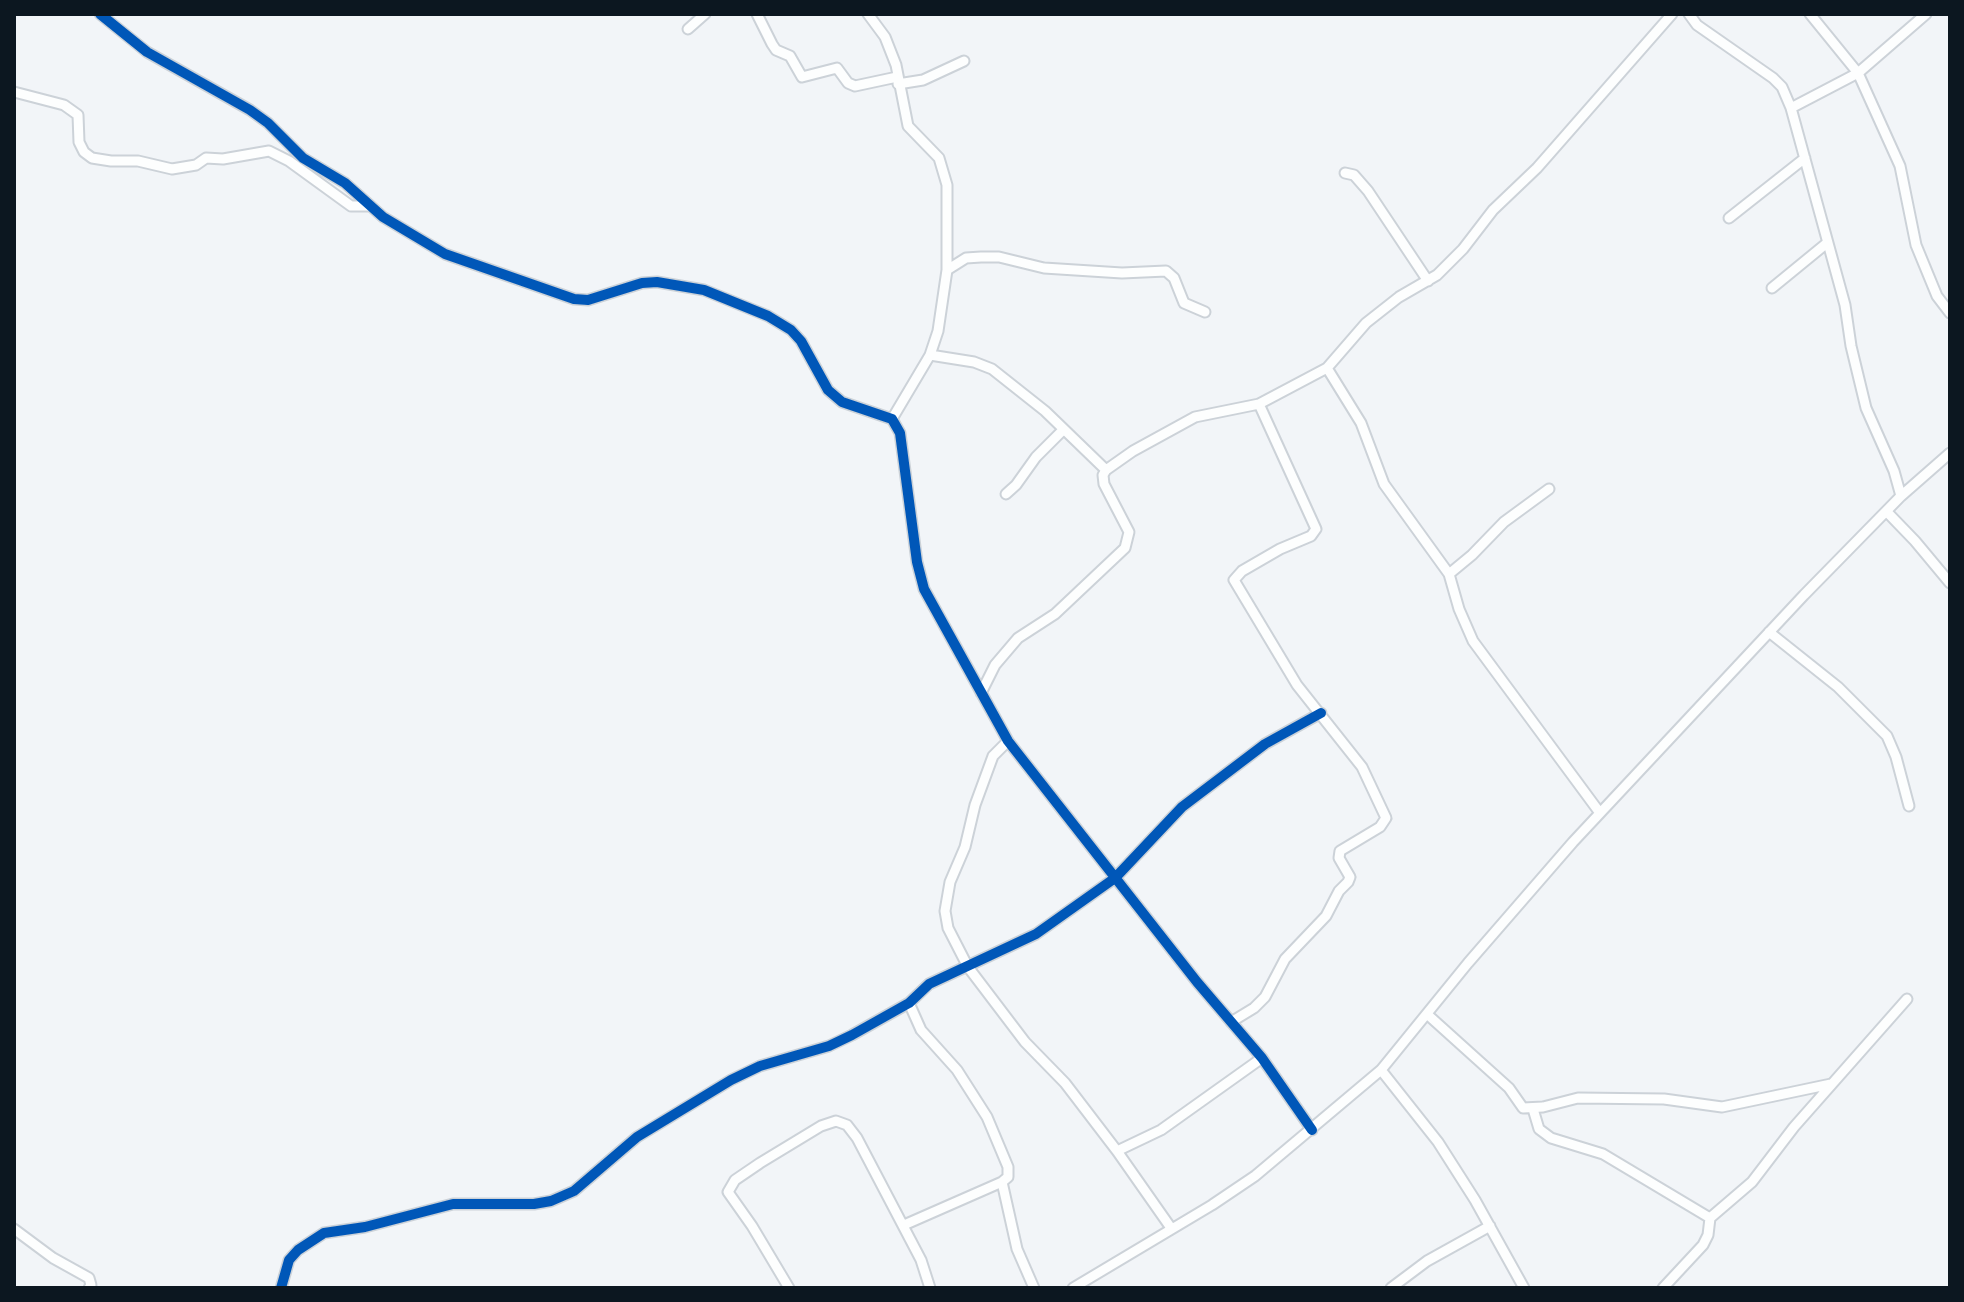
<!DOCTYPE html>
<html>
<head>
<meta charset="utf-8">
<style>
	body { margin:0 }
	#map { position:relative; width:1964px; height:1302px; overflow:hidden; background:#f2f5f8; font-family:Montserrat,sans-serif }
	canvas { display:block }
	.frame { position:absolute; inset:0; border:16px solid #0c1720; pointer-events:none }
</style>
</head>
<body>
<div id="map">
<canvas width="1964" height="1302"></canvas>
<div class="frame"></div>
</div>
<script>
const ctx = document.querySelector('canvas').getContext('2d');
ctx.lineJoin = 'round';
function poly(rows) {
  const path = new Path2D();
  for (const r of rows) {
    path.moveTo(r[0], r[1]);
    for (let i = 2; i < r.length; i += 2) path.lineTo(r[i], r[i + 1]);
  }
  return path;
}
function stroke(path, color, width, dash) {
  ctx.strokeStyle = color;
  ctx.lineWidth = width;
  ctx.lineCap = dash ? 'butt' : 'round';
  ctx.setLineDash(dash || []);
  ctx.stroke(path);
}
const street = poly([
	[100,14,147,52,250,110,268,123,303,158,345,183,383,217,445,254,574,299,588,300,642,283,657,282,704,290,768,316,791,330,801,341,828,390,842,402,892,419,900,433,917,562,924,589,1008,741,1197,982,1262,1058,1312,1130],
	[757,14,772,44,776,50,790,56,802,77,837,68,848,83,855,86,897,77],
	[868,14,885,37,896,65,908,126,939,158,947,185,947,270,938,331,930,355,892,419],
	[1689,14,1697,25,1773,78,1782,87,1791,108,1845,305,1851,346,1866,408,1894,471,1901,496],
	[1810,14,1858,73,1900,166,1916,245,1937,296,1950,313],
	[688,29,705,14],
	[898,84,923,80,964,61],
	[14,92,64,105,78,115,79,142,84,152,92,158,111,161,138,161,172,169,196,165,206,158,223,159,269,151,289,161,351,206,370,206],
	[1791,108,1858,73,1926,14],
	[1345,173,1354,175,1368,191,1428,281],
	[1729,218,1805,158],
	[947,270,966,258,981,257,999,257,1044,268,1122,273,1166,271,1174,278,1184,303,1205,312],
	[1772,288,1827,243],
	[930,355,974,362,992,369,1045,411,1106,470],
	[1327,368,1361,423,1384,484,1449,574,1459,609,1473,641,1600,813],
	[1006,494,1016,485,1036,457,1063,430],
	[1887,512,1915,541,1950,583],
	[1449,574,1472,555,1504,522,1549,489],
	[1769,632,1838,687,1887,736,1896,757,1909,806],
	[981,693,995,665,1018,638,1055,614,1125,548,1129,532,1104,484,1103,475,1106,470,1133,451,1195,417,1259,404,1327,368,1366,323,1399,297,1437,275,1463,249,1493,210,1537,168,1672,14],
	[1008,741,993,756,975,805,965,847,950,882,945,911,948,928,968,967,1025,1042,1065,1083,1117,1151,1171,1228],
	[1428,1015,1509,1088,1523,1108,1543,1107,1578,1098,1664,1099,1722,1107,1831,1084],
	[1231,1022,1254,1008,1265,997,1285,959,1326,916,1339,891,1348,882,1350,877,1339,858,1340,851,1380,827,1386,818,1362,767,1297,685,1234,580,1242,571,1280,549,1311,536,1316,529,1259,404],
	[1381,1070,1438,1142,1475,1200,1524,1288],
	[1533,1109,1539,1129,1551,1138,1603,1154,1710,1218],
	[1117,1151,1161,1130,1262,1058],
	[1002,1182,1017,1249,1034,1288],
	[904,1225,1002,1182,1008,1177,1008,1167,987,1117,957,1070,921,1030,909,1003],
	[14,1229,53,1258,89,1278,91,1285,89,1288],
	[281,1288,289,1260,298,1250,324,1233,365,1227,453,1204,534,1204,551,1201,574,1191,637,1137,731,1080,760,1066,829,1046,852,1035,909,1003,929,984,1036,934,1115,878,1182,807,1265,744,1321,713],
	[789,1288,752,1226,728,1192,735,1180,760,1163,821,1126,836,1121,847,1125,857,1138,921,1260,930,1288],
	[1073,1288,1212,1205,1255,1176,1381,1070,1468,963,1573,842,1804,595,1901,496,1950,453],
	[1391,1288,1427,1261,1490,1226],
	[1663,1288,1703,1245,1708,1235,1710,1218,1752,1182,1794,1127,1907,999]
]);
const cycleway = poly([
	[100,14,147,52,250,110,268,123,303,158,345,183,383,217,445,254,574,299,588,300,642,283,657,282,704,290,768,316,791,330,801,341,828,390,842,402,892,419,900,433,917,562,924,589,1008,741,1197,982,1262,1058,1312,1130],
	[281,1288,289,1260,298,1250,324,1233,365,1227,453,1204,534,1204,551,1201,574,1191,637,1137,731,1080,760,1066,829,1046,852,1035,909,1003,929,984,1036,934,1115,878,1182,807,1265,744,1321,713]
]);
stroke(street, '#ccd2d8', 13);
stroke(street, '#fdfefe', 9);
stroke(cycleway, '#0057b8', 10);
</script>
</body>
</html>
